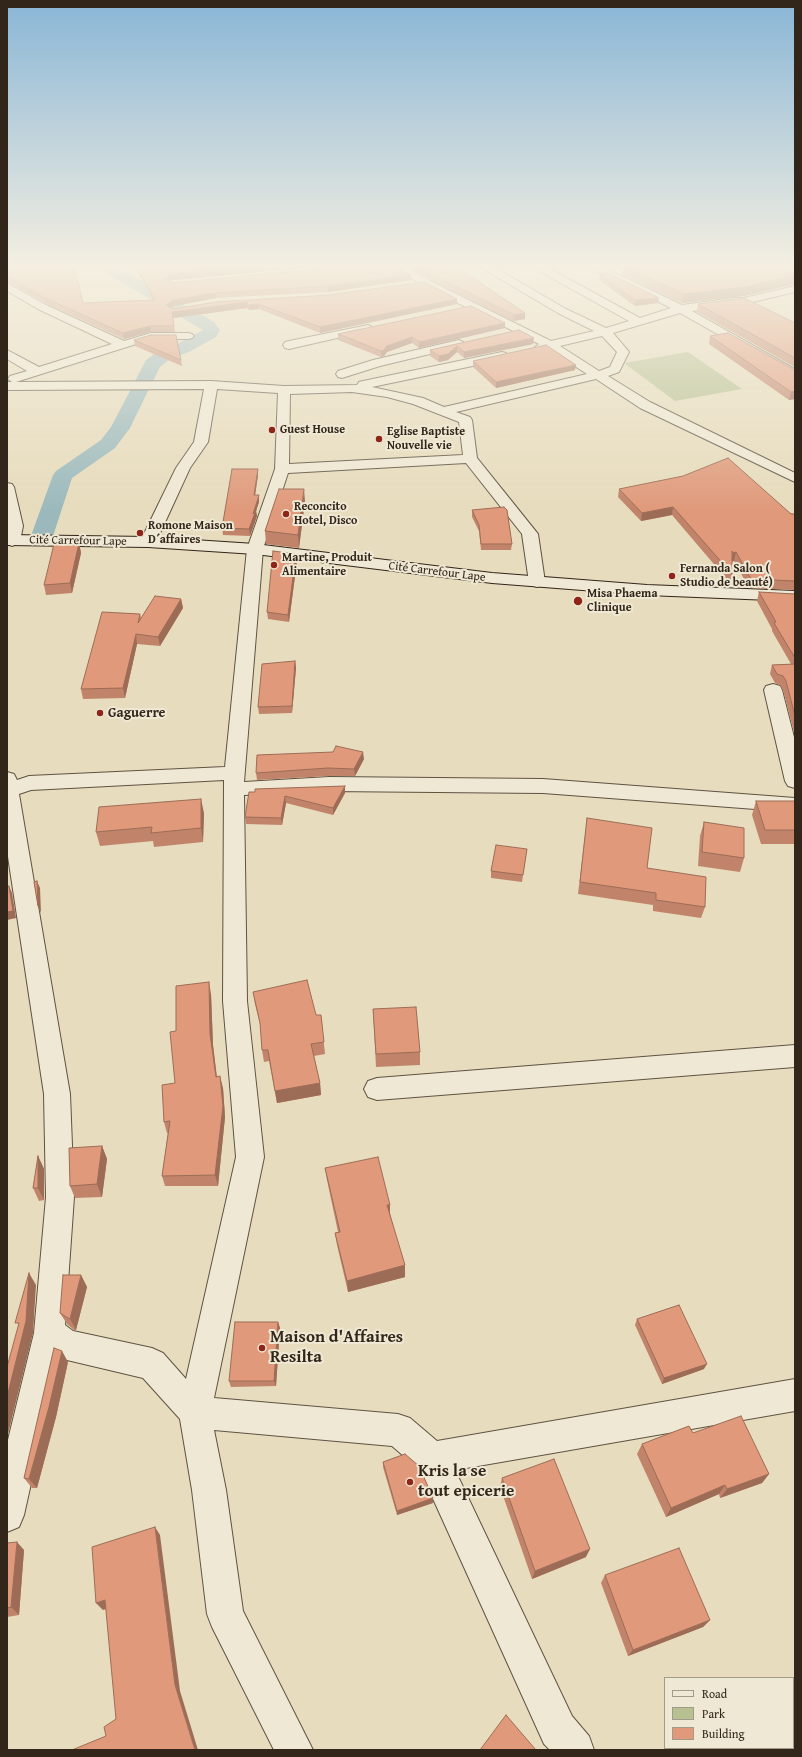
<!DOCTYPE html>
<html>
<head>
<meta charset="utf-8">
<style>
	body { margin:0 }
	#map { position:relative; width:802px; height:1757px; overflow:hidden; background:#e7dcbd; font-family:"Gentium Book Plus",serif }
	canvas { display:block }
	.frame { position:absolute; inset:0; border:8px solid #322519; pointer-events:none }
	.legend { position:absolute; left:664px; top:1677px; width:130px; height:72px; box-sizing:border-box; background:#efe8d4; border:1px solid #a39a89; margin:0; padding:5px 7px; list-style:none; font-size:12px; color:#322519 }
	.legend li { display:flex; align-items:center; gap:8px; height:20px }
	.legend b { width:20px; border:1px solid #a39a89 }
</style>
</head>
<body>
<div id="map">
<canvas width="802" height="1757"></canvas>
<div class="frame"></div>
<ul class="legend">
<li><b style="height:5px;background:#efe8d4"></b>Road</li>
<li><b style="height:11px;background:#b6c091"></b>Park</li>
<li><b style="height:11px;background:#e09a7b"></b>Building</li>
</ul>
</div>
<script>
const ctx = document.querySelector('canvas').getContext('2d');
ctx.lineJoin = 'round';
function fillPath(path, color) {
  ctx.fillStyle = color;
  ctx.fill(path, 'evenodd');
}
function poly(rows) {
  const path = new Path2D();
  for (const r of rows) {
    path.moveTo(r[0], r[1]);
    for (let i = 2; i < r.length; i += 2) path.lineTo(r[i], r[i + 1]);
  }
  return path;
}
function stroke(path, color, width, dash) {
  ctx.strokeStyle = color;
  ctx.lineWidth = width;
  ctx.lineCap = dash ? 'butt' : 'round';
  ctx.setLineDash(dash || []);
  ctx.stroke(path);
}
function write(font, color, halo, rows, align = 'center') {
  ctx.font = font + ' "Gentium Book Plus",serif';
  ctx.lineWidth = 4;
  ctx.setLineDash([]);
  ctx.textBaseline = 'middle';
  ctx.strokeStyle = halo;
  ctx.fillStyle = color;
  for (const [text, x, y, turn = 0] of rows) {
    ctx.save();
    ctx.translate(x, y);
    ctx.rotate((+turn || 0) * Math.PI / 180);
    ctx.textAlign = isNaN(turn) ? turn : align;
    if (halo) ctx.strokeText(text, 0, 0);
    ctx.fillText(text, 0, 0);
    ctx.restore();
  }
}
const green = poly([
	[688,352,742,389,675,401,624,363]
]);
const canal = poly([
	[97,264,113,264,214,322,220,330,216,337,189,352,170,359,160,367,152,383,149,387,146,388,148,391,130,428,115,448,72,478,54,533,51,538,43,540,35,538,32,533,53,475,56,471,101,440,111,427,130,391,132,387,136,386,134,383,146,360,158,351,177,344,203,330,109,275,97,264]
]);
const street = poly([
	[275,264,286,264,294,272,289,275,285,274,275,264],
	[389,264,401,264,430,281,551,341,594,331,558,313,478,266,477,264,489,264,566,309,606,328,629,321,530,266,529,264,541,264,640,318,671,308,585,266,584,264,596,264,682,305,734,298,744,298,795,286,795,292,744,304,692,311,795,369,795,378,680,313,613,333,629,352,619,372,608,376,650,402,795,473,795,482,640,408,596,379,456,412,470,417,472,420,477,458,538,534,545,582,543,585,537,587,531,585,529,582,522,534,466,463,288,473,263,549,244,782,329,777,543,779,795,798,795,812,543,793,329,791,244,795,247,1001,264,1157,214,1398,398,1414,410,1418,437,1441,795,1379,795,1411,455,1470,572,1716,589,1736,594,1750,550,1750,544,1744,420,1470,392,1446,214,1430,226,1490,243,1611,313,1750,274,1750,212,1627,207,1614,192,1490,180,1419,143,1378,67,1360,59,1357,24,1515,19,1527,7,1532,7,1444,34,1333,46,1197,44,1094,7,850,7,772,14,774,17,780,29,776,225,767,247,549,275,469,278,393,217,389,208,442,190,468,156,542,154,545,148,547,142,545,140,542,176,468,194,442,204,389,7,390,7,382,12,382,8,379,10,376,27,371,7,359,7,350,39,367,112,344,38,309,7,291,7,283,46,305,124,341,151,333,188,333,192,334,194,336,192,338,188,339,152,339,16,382,211,381,284,386,357,385,359,382,363,381,502,352,506,353,508,356,506,359,372,387,423,398,444,407,587,374,548,349,541,351,537,350,535,347,539,344,422,285,389,264],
	[602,336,617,352,610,367,599,371,560,346,602,336],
	[352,392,387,397,413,404,459,422,463,455,289,464,290,394,352,392],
	[224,780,223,1001,236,1157,186,1379,163,1353,152,1348,73,1331,65,1325,74,1197,70,1094,19,794,31,790,224,780],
	[368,325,374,328,372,330,289,349,285,348,283,345,285,342,289,341,368,325],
	[459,340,463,342,465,344,463,346,380,366,342,378,338,377,336,374,338,371,373,360,459,340],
	[7,483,12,484,14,487,23,526,20,541,17,544,12,546,7,544,7,483],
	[773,684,780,686,782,690,795,741,795,788,788,786,785,781,764,690,766,686,773,684],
	[795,1045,795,1067,377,1100,368,1097,364,1089,368,1081,377,1078,795,1045]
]);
const secondary = poly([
	[7,535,148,537,255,544,492,573,647,585,795,591,795,601,647,595,492,583,255,554,148,547,7,545,7,535]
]);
const wall = poly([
	[7,264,83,303,153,300,133,264,346,264,172,280,169,282,171,283,411,280,328,292,216,298,174,306,171,307,173,309,216,302,457,299,457,304,320,333,259,309,249,310,247,308,173,318,175,332,151,332,124,339,47,304,8,282,7,282],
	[403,264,452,264,525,319,513,321,431,280],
	[632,264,795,264,795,284,744,296,682,303,622,275,623,266],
	[600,275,658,303,635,306,599,280],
	[698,304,795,323,795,367,697,312],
	[505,328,419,348,412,343,387,352,384,356,381,357,338,340,338,334],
	[519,330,533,344,464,358,457,352,448,360,439,362,430,356,430,350],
	[710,336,795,370,795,399,789,400,709,344],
	[134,340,181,360,182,366,135,346],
	[473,361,575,370,496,388,473,367],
	[258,475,255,495,259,502,256,511,257,516,250,536,223,535,222,528],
	[619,489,795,514,795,590,749,588,734,561,732,561,732,574,730,583,672,515,641,521,618,497],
	[305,501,299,548,266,544,265,531],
	[472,510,512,544,511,550,481,550,479,531,472,517],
	[79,543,81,553,72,593,46,595,44,585],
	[296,554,297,561,289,622,268,619,267,612],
	[759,592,795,594,795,736,783,690,780,685,775,683,770,674,772,665,791,664,772,631,772,629,757,601],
	[181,599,183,608,160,646,137,644,125,698,83,699,81,689,140,614,141,618],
	[295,661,296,668,292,713,259,714,258,707],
	[333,752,364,759,355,776,329,776,257,780,256,773],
	[345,786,345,793,333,815,286,803,282,825,246,824,245,817,255,792],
	[756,801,795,802,795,844,761,844,752,815],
	[204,813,203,842,154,847,153,841,100,846,96,832],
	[587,818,647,868,705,907,701,918,653,911,653,905,578,894],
	[704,822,744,858,740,872,698,866,700,836],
	[527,849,522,882,491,878,491,871],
	[253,992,316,1015,321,1015,325,1054,314,1056,320,1083,321,1095,277,1103,269,1061,264,1062,262,1050,261,1028,255,1004],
	[211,994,213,1045,217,1077,223,1088,225,1117,218,1186,165,1186,162,1176,168,1133,167,1133,164,1122,175,1083,176,1031],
	[373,1009,420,1052,420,1065,376,1067],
	[102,1146,107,1159,102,1197,75,1198,70,1186],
	[38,1156,44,1169,44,1200,39,1201,33,1188],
	[325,1168,390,1213,405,1277,348,1292,337,1245,335,1233,338,1232,327,1180],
	[81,1275,87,1287,76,1330,74,1330,67,1324,60,1313],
	[637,1319,704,1369,662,1384,635,1325],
	[278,1322,280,1328,276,1386,231,1387,229,1381],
	[68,1362,56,1417,37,1488,32,1488,24,1478],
	[693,1433,769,1474,762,1483,720,1498,719,1494,666,1517,637,1454,642,1444],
	[383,1462,433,1498,433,1503,397,1515,383,1467],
	[502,1478,586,1557,532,1579,500,1487],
	[7,1543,24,1550,19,1615,7,1617],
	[605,1575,710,1620,703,1627,628,1656,601,1583]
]);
const shadedWall = poly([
	[286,264,346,264,172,280,166,285,165,279,171,274],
	[411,275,411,280,328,292,328,286],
	[795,275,795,284,744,296,682,303,684,294],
	[215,293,216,298,174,306,167,311,166,305,173,300],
	[659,298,658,303,635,306,635,300],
	[457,299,457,304,320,333,320,327],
	[247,302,247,308,173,318,172,312],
	[258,304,259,309,249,310,248,305],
	[525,313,525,319,513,321,514,315],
	[505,323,505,328,419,348,419,342],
	[150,326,151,332,124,339,123,333],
	[412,337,412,343,387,352,384,356,381,357,381,351,387,346],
	[534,338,533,344,464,358,464,352],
	[457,346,457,352,448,360,439,362,439,356],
	[576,365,575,370,496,388,496,382],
	[795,391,795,399,789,400,791,392],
	[258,469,258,475,254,502,254,495],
	[304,489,305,501,299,548,298,535],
	[259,495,259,502,256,511,257,516,250,536,249,529],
	[673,507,672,515,641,521,642,513],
	[79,543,81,553,72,593,70,583],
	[736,552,734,561,731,562,733,553],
	[296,554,297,561,289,622,288,615],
	[181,599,183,608,160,646,158,637],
	[136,634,137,644,125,698,123,688],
	[295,661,296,668,292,713,292,706],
	[363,752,364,759,355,776,354,769],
	[345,786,345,793,333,815,333,808],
	[285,796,286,803,282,825,281,818],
	[201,799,204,813,203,842,201,828],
	[37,881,40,888,41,913,38,906],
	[9,886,12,893,16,918,7,920,7,912],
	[209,982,211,994,213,1045,218,1088,216,1077,210,1034],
	[220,1076,223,1088,225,1117,218,1186,215,1175],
	[320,1083,321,1095,277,1103,275,1091],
	[102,1146,107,1159,102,1197,97,1184],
	[38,1156,44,1169,44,1200,38,1188],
	[387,1205,390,1205,390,1217],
	[405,1265,405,1277,348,1292,347,1281],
	[29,1273,36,1285,33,1333,7,1438,7,1397],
	[81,1275,87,1287,76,1330,70,1319],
	[278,1322,280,1328,276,1386,274,1381],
	[62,1351,68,1362,56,1417,37,1488,29,1479],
	[707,1364,704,1369,662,1384,664,1378],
	[769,1474,762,1483,720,1498,727,1489],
	[725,1485,719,1494,666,1517,671,1508],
	[433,1498,433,1503,397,1515,397,1511],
	[155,1527,160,1535,180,1691,198,1750,195,1750,175,1685],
	[17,1542,24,1550,19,1615,11,1607],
	[590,1549,586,1557,532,1579,535,1571],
	[105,1600,112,1607,103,1610,96,1603],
	[710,1620,703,1627,628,1656,633,1650]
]);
const building = poly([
	[7,264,74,264,83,303,155,300,135,264,286,264,171,274,165,279,171,283,374,264,392,264,411,275,328,286,215,293,173,300,166,305,173,309,216,302,328,295,424,282,457,299,320,327,258,304,248,305,247,302,172,312,174,326,150,326,123,333,45,298,7,276,7,264],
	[412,264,452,264,525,313,514,315,431,274,412,264],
	[632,264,790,264,795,265,795,275,746,287,684,294,623,266,632,264],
	[608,273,659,298,635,300,600,275,608,273],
	[744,298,795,323,795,358,698,304,744,298],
	[471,306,505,323,419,342,412,337,387,346,384,350,381,351,338,334,471,306],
	[519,330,534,338,464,352,457,346,448,354,439,356,430,350,519,330],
	[728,333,795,370,795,391,791,392,710,336,728,333],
	[151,335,176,335,181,360,134,340,151,335],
	[546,345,576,365,496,382,473,361,546,345],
	[728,458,791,514,795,514,795,581,751,579,736,552,733,553,732,551,732,574,673,507,642,513,619,489,683,476,728,458],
	[232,469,258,469,254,495,259,495,253,514,256,510,249,529,222,528,232,469],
	[279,489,304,489,298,535,265,531,279,489],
	[504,507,507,510,512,544,481,544,479,525,472,510,504,507],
	[79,543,70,583,44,585,54,544,79,543],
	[273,551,296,554,288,615,267,612,273,551],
	[759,592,795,594,795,658,774,623,776,622,759,592],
	[155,596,181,599,158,637,136,634,123,688,81,689,102,612,140,614,138,623,155,596],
	[295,661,292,706,258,707,262,664,295,661],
	[795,664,795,716,786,681,783,676,777,674,772,665,795,664],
	[336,746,363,752,354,769,328,768,256,773,257,755,333,752,336,746],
	[345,786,333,808,285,796,281,818,245,817,249,792,255,792,255,789,345,786],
	[201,799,201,828,151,833,152,827,96,832,99,807,201,799],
	[756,801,794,801,795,802,795,830,765,830,756,801],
	[587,818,652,828,647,868,706,877,705,907,656,900,656,893,580,882,587,818],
	[704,822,744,828,744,858,702,852,704,822],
	[496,845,527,849,523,875,491,871,496,845],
	[37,881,38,906,34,882,37,881],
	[7,886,9,886,13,911,7,912,7,886],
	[307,980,316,1015,321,1015,324,1042,311,1044,320,1083,275,1091,268,1050,262,1050,260,1023,253,992,307,980],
	[209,982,210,1034,216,1077,220,1076,223,1106,215,1175,162,1176,170,1121,164,1122,162,1085,175,1083,170,1032,176,1031,176,986,209,982],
	[416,1007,420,1052,376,1054,373,1009,416,1007],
	[102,1146,97,1184,70,1186,69,1148,102,1146],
	[38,1156,38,1188,33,1188,38,1156],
	[378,1157,390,1205,387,1205,405,1265,347,1281,335,1233,340,1232,325,1168,378,1157],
	[29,1273,26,1321,7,1397,7,1367,19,1323,15,1323,29,1273],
	[63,1275,81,1275,70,1319,68,1318,60,1313,63,1275],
	[679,1305,707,1364,664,1378,637,1319,679,1305],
	[235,1322,278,1322,274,1381,229,1381,235,1322],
	[54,1348,62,1351,49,1407,29,1479,24,1478,54,1348],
	[741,1416,769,1474,727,1489,725,1485,671,1508,642,1444,689,1426,693,1433,741,1416],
	[405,1454,419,1466,433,1498,397,1511,383,1462,405,1454],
	[554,1459,590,1549,535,1571,502,1478,554,1459],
	[155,1527,175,1685,195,1750,72,1750,106,1736,104,1727,116,1719,105,1600,96,1603,92,1547,155,1527],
	[17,1542,11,1607,7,1608,7,1543,17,1542],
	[679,1548,710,1620,633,1650,605,1575,679,1548],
	[506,1715,536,1750,480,1750,506,1715]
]);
const markers = [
	[272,430,4,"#8f2418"],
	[379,439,4,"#8f2418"],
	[286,514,4,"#8f2418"],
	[140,533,4,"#8f2418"],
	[274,565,4,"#8f2418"],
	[672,576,4,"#8f2418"],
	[578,601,5,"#8f2418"],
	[100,713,4,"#8f2418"],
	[262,1348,4,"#8f2418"],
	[410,1482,4,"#8f2418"]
];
const farPoinames = [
	["Guest House",280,430],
	["Eglise Baptiste",387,432],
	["Nouvelle vie",387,446],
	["Reconcito",294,507],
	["Hotel, Disco",294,521],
	["Romone Maison",148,526],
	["D´affaires",148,540],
	["Martine, Produit",282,558],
	["Alimentaire",282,572],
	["Fernanda Salon (",680,569],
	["Studio de beauté)",680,583],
	["Misa Phaema",587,594],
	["Clinique",587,608]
];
const farStreetnames = [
	["Cité Carrefour Lape",78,541,1],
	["Cité Carrefour Lape",437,572,7]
];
const poiNames = [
	["Gaguerre",108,713]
];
const nearPoinames = [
	["Maison d'Affaires",270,1338],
	["Resilta",270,1358],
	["Kris la se",418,1472],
	["tout epicerie",418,1492]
];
fillPath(green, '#b6c091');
fillPath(canal, '#9bb9bc');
stroke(street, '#5f5342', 2);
stroke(secondary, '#322519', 2);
fillPath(street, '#efe8d4');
fillPath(secondary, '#efe8d4');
fillPath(wall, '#c1846a');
fillPath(shadedWall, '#9d6c56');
fillPath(building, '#e09a7b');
stroke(building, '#9d6c56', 1);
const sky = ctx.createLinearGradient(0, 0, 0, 510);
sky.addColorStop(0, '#89b6d6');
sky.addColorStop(0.52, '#f4efe1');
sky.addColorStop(1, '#f4efe100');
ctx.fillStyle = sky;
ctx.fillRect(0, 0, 802, 510);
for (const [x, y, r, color] of markers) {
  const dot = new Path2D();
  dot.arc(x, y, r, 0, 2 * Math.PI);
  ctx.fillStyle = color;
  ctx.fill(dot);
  stroke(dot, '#efe8d4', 1.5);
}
write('bold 12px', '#322519', '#efe8d4', farPoinames, 'left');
write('12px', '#322519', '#efe8d4', farStreetnames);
write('bold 14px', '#322519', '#efe8d4', poiNames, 'left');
write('bold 17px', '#322519', '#efe8d4', nearPoinames, 'left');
</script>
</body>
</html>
